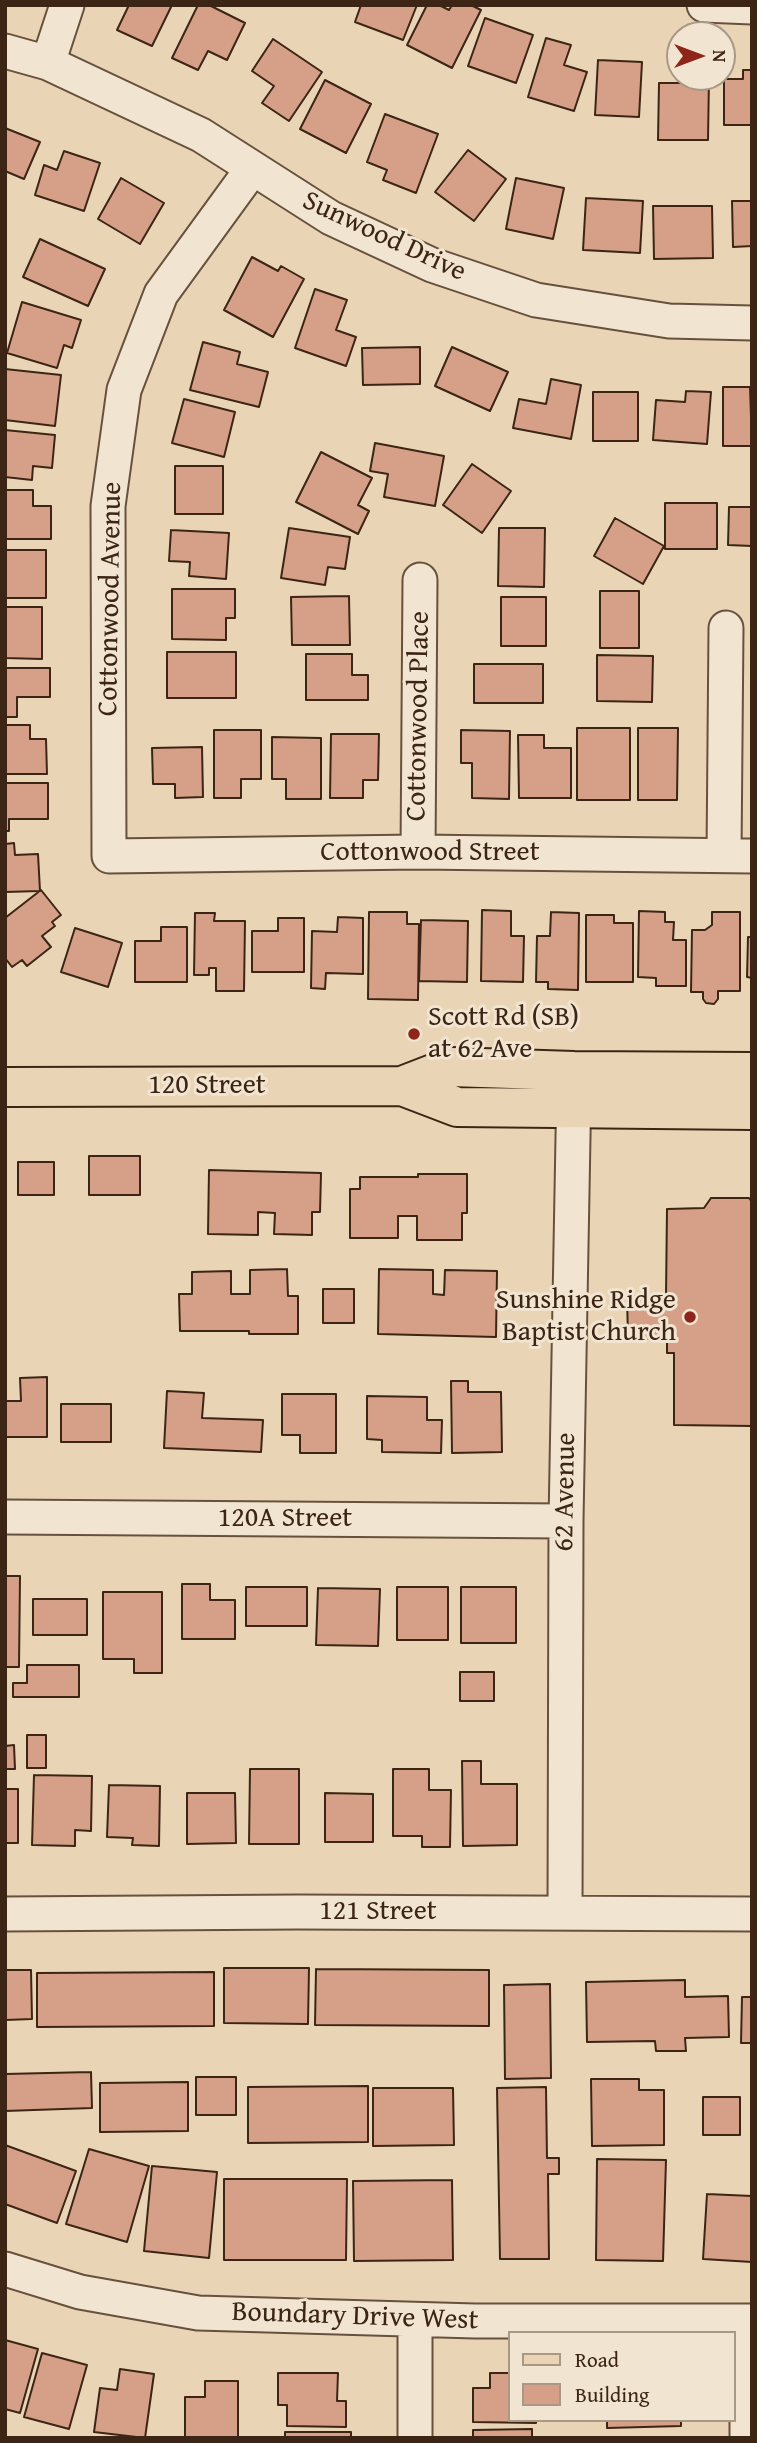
<!DOCTYPE html>
<html>
<head>
<meta charset="utf-8">
<style>
	body { margin:0 }
	#map { position:relative; width:757px; height:2443px; overflow:hidden; background:#e9d5b6; font-family:"Gentium Book Plus",serif }
	canvas { display:block }
	.frame { position:absolute; inset:0; border:7px solid #3c2515; pointer-events:none }
	.legend { position:absolute; left:508px; top:2331px; width:228px; height:91px; box-sizing:border-box; background:#f1e4d0; border:2px solid #a99885; margin:0; padding:9px 12px; list-style:none; font-size:21px; color:#3c2515 }
	.legend li { display:flex; align-items:center; gap:14px; height:35px }
	.legend b { width:35px; border:2px solid #a99885 }
	.north { position:absolute; left:666px; top:21px; width:70px; height:70px; box-sizing:border-box; background:#f1e4d0; border:2px solid #a99885; border-radius:50%; rotate:90deg; font-size:19px; font-weight:700; line-height:28px; text-align:center; color:#3c2515 }
	.north::after { content:''; display:block; margin:auto; width:24px; height:32px; background:#8f2418; clip-path:polygon(50% 0,100% 100%,50% 72%,0 100%) }
</style>
</head>
<body>
<div id="map">
<canvas width="757" height="2443"></canvas>
<div class="frame"></div>
<ul class="legend">
<li><b style="height:9px;background:#e9d5b6"></b>Road</li>
<li><b style="height:19px;background:#d5a087"></b>Building</li>
</ul>
<div class="north">N</div>
</div>
<script>
const ctx = document.querySelector('canvas').getContext('2d');
ctx.lineJoin = 'round';
function fillPath(path, color) {
  ctx.fillStyle = color;
  ctx.fill(path, 'evenodd');
}
function poly(rows) {
  const path = new Path2D();
  for (const r of rows) {
    path.moveTo(r[0], r[1]);
    for (let i = 2; i < r.length; i += 2) path.lineTo(r[i], r[i + 1]);
  }
  return path;
}
function stroke(path, color, width, dash) {
  ctx.strokeStyle = color;
  ctx.lineWidth = width;
  ctx.lineCap = dash ? 'butt' : 'round';
  ctx.setLineDash(dash || []);
  ctx.stroke(path);
}
function write(font, color, halo, rows, align = 'center') {
  ctx.font = font + ' "Gentium Book Plus",serif';
  ctx.lineWidth = 6;
  ctx.setLineDash([]);
  ctx.textBaseline = 'middle';
  ctx.strokeStyle = halo;
  ctx.fillStyle = color;
  for (const [text, x, y, turn = 0] of rows) {
    ctx.save();
    ctx.translate(x, y);
    ctx.rotate((+turn || 0) * Math.PI / 180);
    ctx.textAlign = isNaN(turn) ? turn : align;
    if (halo) ctx.strokeText(text, 0, 0);
    ctx.fillText(text, 0, 0);
    ctx.restore();
  }
}
const building = poly([
	[129,5,172,5,152,46,117,30,129,5],
	[198,5,209,5,245,23,227,60,208,51,198,70,172,58,198,5],
	[361,5,417,5,403,40,355,22,361,5],
	[427,5,439,5,449,10,452,5,471,5,481,10,452,68,407,45,427,5],
	[485,18,533,35,516,83,468,66,485,18],
	[546,38,571,45,564,65,587,72,574,111,528,97,546,38],
	[273,39,322,72,289,121,262,103,274,86,252,71,273,39],
	[598,60,642,62,639,117,595,115,598,60],
	[743,70,752,70,752,125,724,125,724,79,743,79,743,70],
	[685,77,709,77,708,140,658,140,659,83,685,83,685,77],
	[325,80,371,104,346,153,300,129,325,80],
	[385,114,438,134,416,193,383,180,387,170,367,162,385,114],
	[5,128,40,142,24,179,5,171,5,128],
	[468,150,506,179,474,221,435,192,468,150],
	[64,151,100,163,84,211,35,195,44,165,57,170,64,151],
	[121,178,164,203,140,244,98,219,121,178],
	[516,178,564,188,553,239,506,229,516,178],
	[586,198,643,201,640,253,583,250,586,198],
	[732,201,752,201,752,246,733,247,732,201],
	[653,206,712,206,713,258,654,259,653,206],
	[40,239,105,269,88,306,23,277,40,239],
	[252,257,278,271,281,266,304,279,273,337,224,310,252,257],
	[315,289,347,300,336,330,356,337,346,366,295,348,315,289],
	[22,302,81,320,72,348,64,345,57,368,7,353,22,302],
	[203,342,240,352,237,364,268,372,259,407,190,390,203,342],
	[420,347,420,384,363,385,362,348,420,347],
	[452,347,508,372,490,411,435,386,452,347],
	[5,369,61,375,55,426,5,420,5,369],
	[551,379,581,385,571,439,513,428,519,399,546,404,551,379],
	[723,387,750,387,752,446,723,446,723,387],
	[686,391,711,392,707,444,653,440,656,400,685,402,686,391],
	[593,392,638,392,638,441,593,441,593,392],
	[184,399,235,412,224,457,172,443,184,399],
	[5,430,55,435,52,468,33,466,32,480,5,477,5,430],
	[375,443,444,456,435,506,384,497,388,474,370,471,375,443],
	[321,452,372,478,358,505,369,511,358,534,296,502,321,452],
	[472,464,511,491,482,533,443,505,472,464],
	[175,466,223,466,223,514,175,514,175,466],
	[5,490,33,490,33,506,51,506,51,539,5,539,5,490],
	[665,503,717,503,717,549,665,549,665,503],
	[729,507,752,507,752,546,728,545,729,507],
	[615,518,664,546,643,584,594,556,615,518],
	[289,528,350,537,345,569,328,567,325,585,281,578,289,528],
	[499,528,545,528,544,587,498,586,499,528],
	[171,530,229,533,226,579,189,576,190,562,169,561,171,530],
	[5,550,46,550,46,598,5,598,5,550],
	[172,589,235,589,235,618,226,618,226,640,172,639,172,589],
	[600,591,639,591,639,648,600,648,600,591],
	[349,596,350,645,292,645,291,597,349,596],
	[501,597,546,597,546,646,501,646,501,597],
	[5,607,42,607,42,659,5,658,5,607],
	[167,652,236,652,236,698,167,698,167,652],
	[306,654,352,654,352,675,368,675,368,700,306,700,306,654],
	[597,655,653,656,652,702,597,701,597,655],
	[474,664,543,664,543,703,474,703,474,664],
	[5,668,50,668,50,697,17,697,17,717,5,717,5,668],
	[5,725,30,725,30,739,46,739,47,774,5,774,5,725],
	[577,728,630,728,630,800,577,800,577,728],
	[638,728,678,728,677,800,638,800,638,728],
	[214,730,261,730,261,779,241,779,241,798,214,798,214,730],
	[461,730,510,731,509,799,472,798,472,763,461,763,461,730],
	[331,734,379,734,378,780,363,780,363,798,330,798,331,734],
	[518,735,544,735,544,748,571,748,571,798,519,798,518,735],
	[272,737,321,738,321,799,286,799,286,779,272,779,272,737],
	[202,747,203,797,175,798,175,784,153,784,152,748,202,747],
	[5,783,48,783,48,819,9,819,9,831,5,831,5,783],
	[14,843,15,855,38,854,40,891,5,892,5,844,14,843],
	[41,890,61,915,52,922,55,926,42,936,51,947,27,966,22,960,12,967,5,958,5,918,41,890],
	[482,910,511,911,511,936,524,936,523,982,481,981,482,910],
	[639,911,665,912,665,922,674,922,673,940,686,940,686,986,656,986,656,978,638,977,639,911],
	[369,912,407,912,407,924,419,924,418,1000,368,999,369,912],
	[551,912,579,913,578,990,548,989,548,982,536,982,537,936,550,936,551,912],
	[712,912,740,912,740,991,718,991,718,999,714,1004,706,1003,703,999,703,992,691,992,692,930,705,930,712,925,712,912],
	[195,913,215,913,214,921,245,921,244,991,216,991,216,968,209,968,209,975,194,975,195,913],
	[586,915,614,915,614,923,633,923,633,982,586,982,586,915],
	[338,917,363,918,363,974,326,973,325,989,311,988,312,931,337,932,338,917],
	[278,918,304,918,304,972,252,972,252,931,278,931,278,918],
	[421,920,468,921,467,982,419,981,421,920],
	[161,927,187,927,187,982,135,982,135,941,161,941,161,927],
	[75,928,122,943,108,987,61,972,75,928],
	[748,937,752,937,752,978,747,977,748,937],
	[89,1156,140,1156,140,1195,89,1195,89,1156],
	[18,1162,54,1162,54,1195,18,1195,18,1162],
	[209,1170,321,1173,320,1212,312,1212,312,1235,274,1234,275,1213,258,1212,258,1235,208,1234,209,1170],
	[418,1174,467,1174,467,1213,462,1213,462,1240,417,1240,417,1216,398,1216,398,1238,350,1238,350,1189,360,1189,360,1177,418,1177,418,1174],
	[711,1198,749,1198,752,1202,752,1426,674,1425,674,1353,667,1353,667,1339,628,1339,627,1296,666,1296,667,1209,704,1208,711,1198],
	[287,1269,288,1296,298,1296,298,1334,249,1334,249,1331,180,1331,179,1294,192,1294,192,1272,231,1271,231,1294,250,1294,250,1270,287,1269],
	[379,1269,433,1270,433,1294,444,1295,445,1270,497,1271,496,1337,378,1334,379,1269],
	[323,1289,354,1289,354,1323,323,1323,323,1289],
	[47,1377,47,1437,5,1437,5,1401,21,1401,20,1378,47,1377],
	[451,1381,468,1381,468,1392,501,1392,502,1452,452,1453,451,1381],
	[167,1391,204,1393,202,1418,263,1420,261,1452,164,1448,167,1391],
	[282,1394,336,1394,336,1453,300,1453,300,1435,282,1435,282,1394],
	[367,1396,427,1397,427,1420,442,1420,441,1453,382,1452,382,1440,367,1439,367,1396],
	[61,1404,111,1404,111,1442,61,1442,61,1404],
	[5,1576,20,1576,19,1667,5,1667,5,1576],
	[182,1584,210,1584,210,1600,235,1600,235,1639,182,1639,182,1584],
	[246,1587,307,1587,307,1626,246,1626,246,1587],
	[397,1587,448,1587,448,1640,397,1640,397,1587],
	[461,1587,516,1587,516,1643,461,1643,461,1587],
	[318,1588,380,1589,378,1646,316,1645,318,1588],
	[103,1592,162,1592,162,1673,134,1673,134,1659,103,1659,103,1592],
	[33,1599,87,1599,87,1635,33,1635,33,1599],
	[27,1665,79,1665,79,1697,13,1697,13,1683,27,1683,27,1665],
	[460,1672,494,1672,494,1701,460,1701,460,1672],
	[27,1735,46,1735,46,1768,27,1768,27,1735],
	[14,1745,15,1769,5,1769,5,1746,14,1745],
	[462,1761,481,1761,481,1784,517,1784,517,1845,463,1846,462,1761],
	[250,1769,299,1769,299,1844,249,1844,250,1769],
	[393,1769,429,1769,429,1790,451,1790,450,1847,422,1847,422,1836,393,1836,393,1769],
	[34,1775,92,1776,91,1831,75,1830,75,1846,32,1845,34,1775],
	[109,1785,160,1786,159,1846,132,1845,133,1838,107,1837,109,1785],
	[5,1789,18,1789,18,1843,5,1843,5,1789],
	[187,1793,235,1793,236,1843,187,1844,187,1793],
	[325,1793,373,1794,373,1842,325,1842,325,1793],
	[224,1968,309,1968,308,2024,224,2023,224,1968],
	[316,1969,489,1970,489,2026,315,2025,316,1969],
	[5,1970,31,1970,32,2019,5,2020,5,1970],
	[214,1972,214,2026,37,2027,37,1973,214,1972],
	[685,1980,685,1997,728,1996,729,2037,685,2038,686,2051,656,2051,655,2041,587,2042,586,1982,685,1980],
	[550,1984,551,2078,505,2079,504,1985,550,1984],
	[742,1997,752,1997,752,2043,741,2043,742,1997],
	[91,2072,92,2108,5,2111,5,2074,91,2072],
	[196,2077,236,2077,236,2115,196,2115,196,2077],
	[591,2079,639,2079,639,2090,664,2090,664,2145,592,2146,591,2079],
	[188,2082,188,2131,100,2132,100,2083,188,2082],
	[368,2086,368,2142,248,2143,248,2087,368,2086],
	[546,2087,547,2158,559,2158,559,2174,548,2174,549,2259,500,2259,497,2088,546,2087],
	[373,2088,453,2088,454,2145,373,2146,373,2088],
	[703,2097,740,2097,740,2135,703,2135,703,2097],
	[5,2145,76,2171,57,2223,5,2204,5,2145],
	[89,2149,149,2166,127,2242,66,2224,89,2149],
	[597,2159,666,2160,663,2261,596,2260,597,2159],
	[152,2166,217,2172,209,2258,144,2251,152,2166],
	[224,2179,347,2179,346,2260,224,2260,224,2179],
	[452,2180,453,2260,354,2261,353,2181,452,2180],
	[707,2194,752,2196,752,2262,703,2259,707,2194],
	[5,2340,38,2349,20,2413,5,2409,5,2340],
	[42,2353,87,2365,69,2429,24,2417,42,2353],
	[120,2369,154,2374,145,2438,94,2432,100,2388,117,2390,120,2369],
	[278,2373,338,2373,337,2401,346,2401,346,2427,287,2426,287,2405,278,2405,278,2373],
	[490,2373,510,2373,510,2420,536,2420,536,2423,473,2422,473,2388,490,2388,490,2373],
	[205,2381,238,2381,238,2438,185,2438,185,2397,205,2397,205,2381],
	[607,2420,681,2420,681,2426,607,2428,607,2420],
	[532,2429,532,2438,473,2438,473,2430,532,2429],
	[285,2432,351,2432,351,2438,285,2438,285,2432]
]);
const minor = poly([
	[704,5,752,7],
	[5,51,48,63,201,135,331,218,432,265,536,300,669,321,752,323],
	[48,63,67,5],
	[252,169,161,294,124,390,108,506,109,856,418,852,752,856],
	[418,852,420,580],
	[724,855,726,628],
	[5,1517,566,1521],
	[565,1913,566,1521,574,1082],
	[5,1914,298,1912,752,1914],
	[5,2269,80,2292,198,2313,475,2321,752,2321],
	[747,2321,747,2438],
	[415,2438,415,2320]
]);
const major = poly([
	[402,1086,451,1067,574,1071,752,1072],
	[5,1087,402,1086,457,1107,752,1110]
]);
const markers = [
	[414,1034,7,"#8f2418"],
	[690,1317,7,"#8f2418"]
];
const streetNames = [
	["Sunwood Drive",384,237,25],
	["Cottonwood Avenue",111,599,-89],
	["Cottonwood Place",419,716,-89],
	["Cottonwood Street",430,853],
	["120 Street",207,1086],
	["62 Avenue",566,1492,-89],
	["120A Street",285,1519],
	["121 Street",378,1912],
	["Boundary Drive West",355,2317,2]
];
const poiNames = [
	["Scott Rd (SB)",428,1018],
	["at 62 Ave",428,1050],
	["Sunshine Ridge",676,1301,"right"],
	["Baptist Church",676,1333,"right"]
];
fillPath(building, '#d5a087');
stroke(building, '#3c2515', 2);
stroke(minor, '#67513d', 37);
stroke(major, '#3c2515', 42);
stroke(minor, '#f1e4d0', 33);
stroke(major, '#e9d5b6', 38);
for (const [x, y, r, color] of markers) {
  const dot = new Path2D();
  dot.arc(x, y, r, 0, 2 * Math.PI);
  ctx.fillStyle = color;
  ctx.fill(dot);
  stroke(dot, '#f1e4d0', 2.5);
}
write('28px', '#3c2515', '#f1e4d0', streetNames);
write('28px', '#3c2515', '#f1e4d0', poiNames, 'left');
</script>
</body>
</html>
